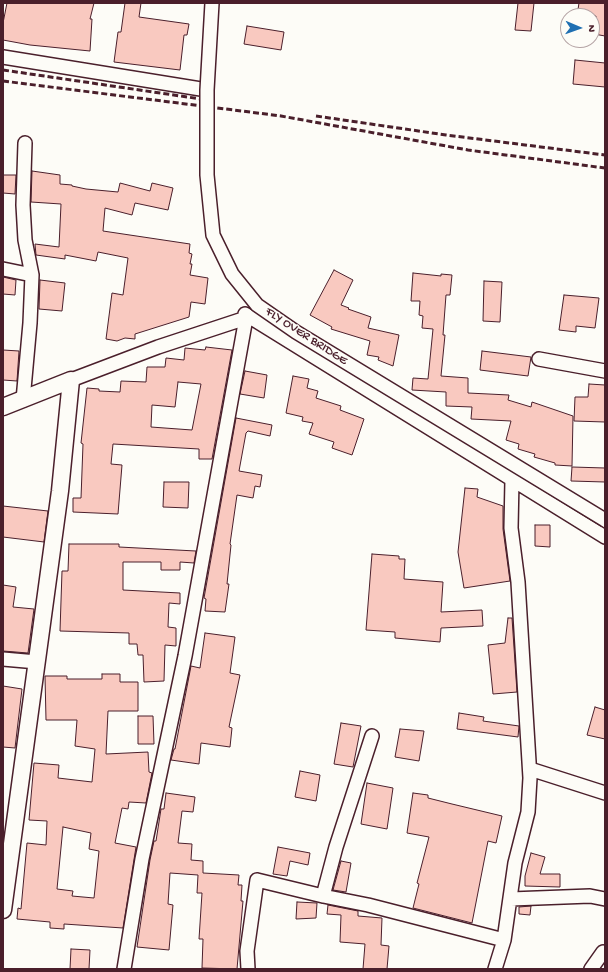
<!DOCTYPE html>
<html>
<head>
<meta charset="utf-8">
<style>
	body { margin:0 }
	#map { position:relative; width:608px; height:972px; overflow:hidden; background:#fdfcf7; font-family:"Gochi Hand",sans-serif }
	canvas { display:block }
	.frame { position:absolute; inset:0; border:4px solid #4a1f2b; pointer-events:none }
	.north { position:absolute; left:560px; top:8px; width:40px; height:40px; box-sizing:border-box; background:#fdfcf7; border:1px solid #b5a4a5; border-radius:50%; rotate:92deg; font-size:11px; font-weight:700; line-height:16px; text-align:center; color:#4a1f2b }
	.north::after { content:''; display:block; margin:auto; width:14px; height:18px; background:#1f6fb2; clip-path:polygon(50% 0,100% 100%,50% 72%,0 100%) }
</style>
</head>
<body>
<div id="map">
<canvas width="608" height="972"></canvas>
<div class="frame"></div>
<div class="north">N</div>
</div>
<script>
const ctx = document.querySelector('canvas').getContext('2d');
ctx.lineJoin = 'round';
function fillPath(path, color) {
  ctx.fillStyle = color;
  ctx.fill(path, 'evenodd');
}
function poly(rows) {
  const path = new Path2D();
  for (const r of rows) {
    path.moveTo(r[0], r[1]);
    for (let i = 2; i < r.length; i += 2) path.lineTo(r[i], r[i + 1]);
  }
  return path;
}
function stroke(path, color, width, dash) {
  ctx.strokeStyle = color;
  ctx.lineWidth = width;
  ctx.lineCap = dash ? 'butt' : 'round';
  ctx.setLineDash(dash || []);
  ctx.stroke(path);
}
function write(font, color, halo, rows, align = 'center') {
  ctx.font = font + ' "Gochi Hand",sans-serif';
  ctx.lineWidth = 3;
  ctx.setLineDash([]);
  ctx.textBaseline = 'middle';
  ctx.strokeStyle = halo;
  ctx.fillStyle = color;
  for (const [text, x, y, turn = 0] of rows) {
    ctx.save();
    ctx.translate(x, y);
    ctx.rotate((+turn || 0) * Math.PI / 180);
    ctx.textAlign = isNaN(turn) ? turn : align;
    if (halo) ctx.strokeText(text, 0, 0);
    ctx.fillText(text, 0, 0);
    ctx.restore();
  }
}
const building = poly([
	[7,3,94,3,90,19,92,19,90,51,30,45,3,40,3,23,7,3],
	[125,3,141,3,139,17,189,24,187,35,184,35,180,70,114,62,118,32,121,32,125,3],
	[518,3,534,3,531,31,515,30,518,3],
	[579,3,605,3,605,36,594,34,596,16,577,16,579,3],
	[247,26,284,32,281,50,244,44,247,26],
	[575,60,605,63,605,87,573,84,575,60],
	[32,171,60,175,60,184,72,185,72,186,86,189,118,192,120,183,150,191,152,183,173,188,168,210,135,203,132,215,105,208,103,231,190,244,189,253,192,254,190,264,192,264,190,275,208,278,205,304,191,302,189,317,135,334,135,339,125,338,117,341,106,339,112,293,123,295,128,258,98,252,96,261,65,255,65,259,36,255,35,244,59,247,61,204,31,202,32,171],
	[3,175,16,175,15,194,3,193,3,175],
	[334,270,353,280,341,305,349,308,348,309,371,317,368,328,399,335,393,366,378,360,379,357,367,355,370,341,331,329,332,327,310,315,334,270],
	[413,273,441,276,441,274,452,275,450,295,446,295,443,335,445,335,441,376,468,378,468,393,509,395,508,400,531,407,532,402,573,416,572,466,555,465,555,463,534,457,535,454,518,449,519,444,506,440,511,421,471,419,472,407,446,406,446,392,412,390,413,378,428,379,433,329,422,328,423,316,419,315,420,301,411,301,413,273],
	[3,277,16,280,15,295,3,294,3,277],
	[40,280,65,283,62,311,39,309,40,280],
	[484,281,502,282,500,322,483,321,484,281],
	[564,295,599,298,595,328,576,326,576,332,559,330,564,295],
	[206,347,232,350,212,459,199,459,199,449,113,444,111,464,122,465,118,514,73,512,73,498,81,498,83,444,81,443,87,388,99,389,99,391,120,392,121,381,146,382,147,367,165,367,166,358,184,360,185,348,205,350,206,347],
	[178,382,201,384,192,430,151,427,152,405,175,407,178,382],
	[3,350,19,351,17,381,3,380,3,350],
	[482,351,531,357,528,376,480,370,482,351],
	[245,371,267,375,264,398,240,394,245,371],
	[293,376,309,379,307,388,318,391,316,398,341,406,340,410,364,419,352,455,332,448,334,442,309,434,313,423,302,421,303,417,286,413,293,376],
	[589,384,605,385,605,422,574,421,575,397,588,397,589,384],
	[236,418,272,425,270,436,248,431,246,433,239,471,262,475,260,487,255,486,253,498,237,495,230,544,231,545,227,584,229,584,225,612,205,611,206,599,204,598,236,418],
	[572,467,605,468,605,482,571,481,572,467],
	[164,482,189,482,188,508,163,507,164,482],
	[465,488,478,489,477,497,503,506,503,529,510,581,464,588,458,552,465,488],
	[3,506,48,511,44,542,3,537,3,506],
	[535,525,550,525,550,547,535,546,535,525],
	[69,544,119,544,119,547,196,551,194,563,180,562,180,570,161,570,161,562,123,562,123,590,180,593,180,604,169,603,168,627,176,628,176,646,165,645,164,681,144,682,143,655,138,655,137,644,129,644,129,633,60,631,62,571,68,571,69,544],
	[372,554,399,556,399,559,405,559,404,579,443,582,441,612,482,610,483,626,441,628,440,642,395,638,395,632,366,630,372,554],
	[3,585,16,587,13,607,34,609,28,653,3,651,3,585],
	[508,618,512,618,517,692,493,694,488,645,505,643,508,618],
	[205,633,235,637,230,673,240,675,229,727,232,728,230,747,201,743,199,764,171,760,174,749,175,749,191,666,200,668,205,633],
	[102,674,120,674,120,682,138,682,138,711,108,711,106,754,148,752,149,772,152,773,146,803,129,802,128,809,122,808,115,843,136,847,123,928,64,924,64,929,50,928,50,922,17,919,18,908,21,909,27,843,46,845,47,821,29,820,34,763,59,765,58,778,92,782,95,749,75,746,77,720,46,720,45,676,67,676,67,679,102,679,102,674],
	[63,827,91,833,89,849,99,851,94,898,72,896,73,891,57,889,63,827],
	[3,686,22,689,15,748,3,747,3,686],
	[595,707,605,710,605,739,587,735,595,707],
	[459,713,484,717,483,721,519,726,518,737,457,729,459,713],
	[138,716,153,716,154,744,138,744,138,716],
	[341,723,361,726,353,767,334,764,341,723],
	[400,729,424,731,419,761,395,757,400,729],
	[300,771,320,775,316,801,295,797,300,771],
	[367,783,393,788,387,829,361,824,367,783],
	[166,793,195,797,193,812,182,811,178,843,192,844,191,860,203,861,203,873,239,875,238,885,242,885,241,901,243,901,237,969,202,968,203,939,199,939,202,893,197,893,198,875,170,873,168,904,173,905,169,950,137,947,150,860,154,841,156,841,161,809,164,809,166,793],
	[413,793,428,795,428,798,452,804,502,816,496,843,488,841,472,923,413,908,419,884,417,883,429,837,407,833,413,793],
	[278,847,310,853,308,865,290,861,287,876,273,874,278,847],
	[531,853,545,857,540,874,560,874,560,887,525,886,525,876,531,853],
	[341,861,351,863,346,892,333,890,341,861],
	[297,902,317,903,316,918,296,919,297,902],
	[328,905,358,911,358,916,382,918,381,945,389,946,387,969,363,969,365,944,340,942,341,915,327,914,328,905],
	[531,906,530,915,519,914,519,907,531,906],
	[71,949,90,950,89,969,70,969,71,949]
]);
const minor = poly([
	[3,57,207,90],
	[3,269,32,275],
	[539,359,605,371],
	[71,380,158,347,246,318,245,314,605,537],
	[23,400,30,323,32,275,25,240,23,205,25,143],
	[3,659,37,662],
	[530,769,605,793],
	[323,896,336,847,372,736],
	[511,899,590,896,605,899],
	[124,969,142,859,185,656,246,318],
	[248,969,247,951,257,880,323,896,368,905,504,940],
	[495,969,504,940,515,863,528,812,530,778,518,582,511,528,512,480],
	[591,969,603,952,605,953]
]);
const tertiary = poly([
	[3,407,71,380,60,491,3,910]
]);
const rail = poly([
	[3,70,201,99],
	[3,81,281,116,468,150,605,168],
	[316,116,446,135,605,155]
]);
const minorBridge = poly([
	[212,3,207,90,207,175,213,235,232,274,257,305,296,332,605,520]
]);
const streetNames = [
	["FLY OVER BRIDGE",306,337,33]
];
fillPath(building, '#f9c9c0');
stroke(building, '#4a1f2b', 1);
stroke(minor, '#4a1f2b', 16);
stroke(tertiary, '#4a1f2b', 19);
stroke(minor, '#fdfcf7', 13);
stroke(tertiary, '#fdfcf7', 16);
stroke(rail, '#4a1f2b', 3, [6, 3]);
stroke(minorBridge, '#4a1f2b', 16, []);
stroke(minorBridge, '#fdfcf7', 13);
write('13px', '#4a1f2b', '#fdfcf7', streetNames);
</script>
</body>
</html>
